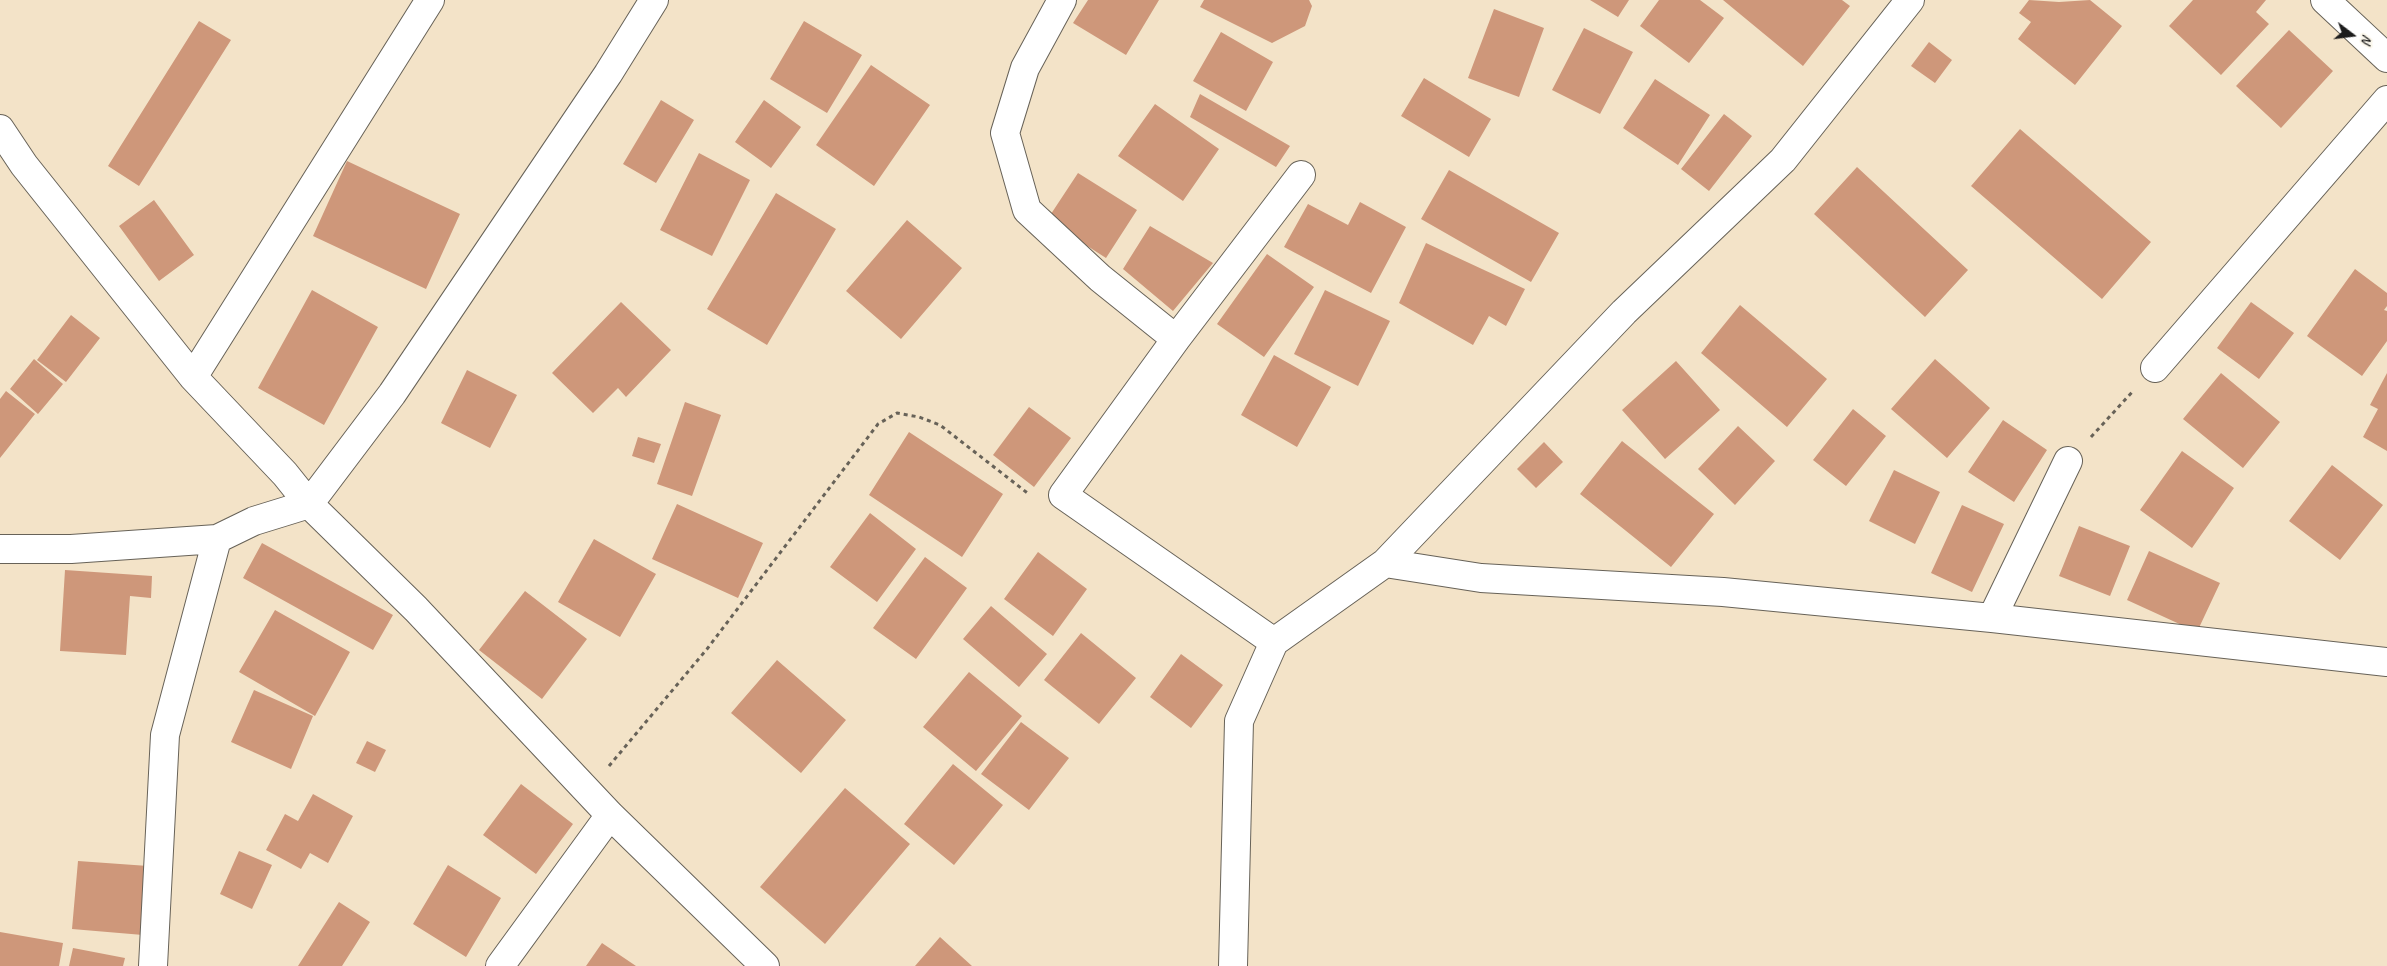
<!DOCTYPE html>
<html>
<head>
<meta charset="utf-8">
<style>
	body { margin:0 }
	#map { position:relative; width:2387px; height:966px; overflow:hidden; background:#f3e3c8; font-family:Caveat,sans-serif }
	canvas { display:block }
	.north { position:absolute; left:2327px; top:10px; width:50px; height:50px; -webkit-text-stroke:4px #fbf7ec; paint-order:stroke; rotate:105deg; font-size:14px; font-weight:700; line-height:20px; text-align:center; color:#1c1c1c }
	.north::after { content:''; display:block; margin:auto; width:18px; height:22px; background:#1c1c1c; clip-path:polygon(50% 0,100% 100%,50% 72%,0 100%) }
</style>
</head>
<body>
<div id="map">
<canvas width="2387" height="966"></canvas>
<div class="north">N</div>
</div>
<script>
const ctx = document.querySelector('canvas').getContext('2d');
ctx.lineJoin = 'round';
function fillPath(path, color) {
  ctx.fillStyle = color;
  ctx.fill(path, 'evenodd');
}
function poly(rows) {
  const path = new Path2D();
  for (const r of rows) {
    path.moveTo(r[0], r[1]);
    for (let i = 2; i < r.length; i += 2) path.lineTo(r[i], r[i + 1]);
  }
  return path;
}
function stroke(path, color, width, dash) {
  ctx.strokeStyle = color;
  ctx.lineWidth = width;
  ctx.lineCap = dash ? 'butt' : 'round';
  ctx.setLineDash(dash || []);
  ctx.stroke(path);
}
const building = poly([
	[1088,0,1159,0,1126,55,1073,23],
	[1204,0,1309,0,1312,6,1305,26,1272,43,1200,7],
	[1590,0,1629,0,1618,17],
	[1659,0,1700,0,1724,18,1689,63,1640,26],
	[1723,0,1842,0,1850,6,1803,66],
	[2029,0,2059,2,2090,0,2122,26,2075,85,2018,39,2031,22,2019,13],
	[2193,0,2266,0,2256,12,2269,24,2221,75,2169,26],
	[1494,9,1544,28,1519,97,1468,78],
	[199,21,231,40,139,186,108,166],
	[804,21,862,55,827,113,770,79],
	[1584,28,1633,52,1600,114,1552,90],
	[2289,30,2333,71,2281,128,2236,86],
	[1221,32,1273,62,1246,111,1193,81],
	[1929,42,1952,60,1935,83,1911,66],
	[871,65,930,105,874,186,816,145],
	[1424,78,1491,119,1469,157,1401,116],
	[1655,79,1710,115,1678,165,1623,128],
	[1200,94,1290,146,1276,167,1190,117],
	[661,100,694,120,656,183,623,164],
	[764,100,801,127,771,168,735,142],
	[1155,104,1219,149,1183,201,1118,156],
	[1724,114,1752,136,1709,191,1681,169],
	[2020,129,2151,242,2102,299,1971,186],
	[699,153,750,180,712,256,660,230],
	[347,161,460,214,426,289,313,236],
	[1857,167,1968,270,1925,317,1814,214],
	[1449,170,1559,233,1531,282,1421,219],
	[1078,173,1137,210,1106,258,1047,220],
	[776,193,836,229,767,345,707,309],
	[154,200,194,255,159,281,119,226],
	[1360,202,1406,227,1371,293,1284,247,1308,204,1348,225],
	[907,220,962,268,901,339,846,291],
	[1150,226,1213,263,1173,311,1123,269],
	[1426,243,1525,289,1506,326,1489,316,1473,345,1399,303],
	[1267,254,1314,287,1264,357,1217,324],
	[2355,269,2387,293,2387,306,2384,310,2387,311,2387,341,2362,376,2307,336],
	[312,290,378,327,324,425,258,388],
	[1325,290,1390,321,1358,386,1294,354],
	[621,302,671,350,626,397,618,388,593,413,552,373],
	[2251,302,2294,333,2259,379,2217,348],
	[1740,305,1827,379,1787,427,1701,353],
	[71,315,100,338,66,382,37,360],
	[1274,355,1331,387,1297,447,1241,415],
	[34,359,63,384,38,414,10,389],
	[1935,359,1990,408,1947,458,1891,409],
	[1676,361,1720,410,1665,459,1622,410],
	[467,370,517,395,490,448,441,423],
	[2221,373,2280,422,2243,468,2183,419],
	[2387,373,2387,451,2363,437,2378,409,2370,405],
	[6,391,35,414,0,458,0,399],
	[685,402,721,415,692,496,657,484],
	[1029,407,1071,438,1034,487,993,455],
	[1853,409,1886,436,1846,486,1813,460],
	[2003,420,2047,450,2014,502,1968,472],
	[1738,426,1775,461,1735,505,1698,469],
	[909,432,1003,494,962,557,869,495],
	[638,437,661,444,654,463,632,456],
	[1622,441,1714,514,1671,567,1580,494],
	[1544,442,1563,462,1536,488,1517,469],
	[2182,451,2234,488,2192,548,2140,510],
	[2332,465,2383,505,2340,560,2289,521],
	[1894,470,1940,492,1915,544,1869,521],
	[677,504,763,543,738,598,652,559],
	[1962,505,2004,524,1972,592,1931,573],
	[870,513,916,549,877,602,830,567],
	[2079,526,2130,546,2110,596,2059,576],
	[594,539,656,574,620,637,558,602],
	[262,543,393,615,373,650,243,578],
	[2149,551,2220,583,2197,632,2127,600],
	[1038,552,1087,589,1053,636,1004,599],
	[925,557,967,588,916,659,873,628],
	[65,570,152,576,151,598,130,596,126,655,60,651],
	[525,591,587,639,542,699,479,650],
	[991,606,1047,654,1019,687,963,639],
	[275,610,350,652,315,716,239,672],
	[1081,633,1136,678,1099,724,1044,680],
	[1181,654,1223,685,1191,728,1150,697],
	[777,660,846,720,801,773,731,713],
	[969,672,1022,716,976,771,923,727],
	[254,690,313,716,291,769,231,742],
	[1021,722,1069,758,1029,810,981,774],
	[367,741,386,750,375,772,356,763],
	[953,764,1003,805,954,865,904,824],
	[521,784,573,824,536,874,483,835],
	[845,788,910,844,825,944,760,887],
	[313,794,353,816,328,863,310,853,301,869,266,850,285,814,298,821],
	[239,851,272,865,252,909,220,894],
	[78,861,148,866,143,935,72,929],
	[448,865,501,898,466,957,413,924],
	[339,902,370,922,342,966,298,966],
	[0,932,63,943,59,966,0,966],
	[940,937,972,966,915,966],
	[602,943,636,966,586,966],
	[73,948,125,958,123,966,69,966]
]);
const path = poly([
	[2091,437,2134,390],
	[609,766,707,649,878,424,897,413,919,417,940,425,1030,495]
]);
const minor = poly([
	[1062,0,1025,68,1005,133,1027,210,1100,278,1176,339],
	[2325,0,2387,58],
	[0,129,24,165,193,377,285,474,309,504,416,609,610,815,765,966],
	[2155,368,2387,100],
	[193,377,430,0],
	[0,549,71,549,217,539,254,521,309,504,392,394,608,74,654,0],
	[1385,563,1481,578,1723,592,1992,618,2387,662],
	[1992,618,2068,461],
	[1274,642,1063,495,1176,339,1301,175],
	[153,966,165,735,217,539],
	[500,966,610,815],
	[1233,966,1239,721,1274,642,1385,563,1624,312,1783,160,1910,0]
]);
fillPath(building, '#ce977a');
stroke(minor, '#676258', 30);
stroke(path, '#676258', 3, [4, 4]);
stroke(minor, '#fff', 28);
</script>
</body>
</html>
